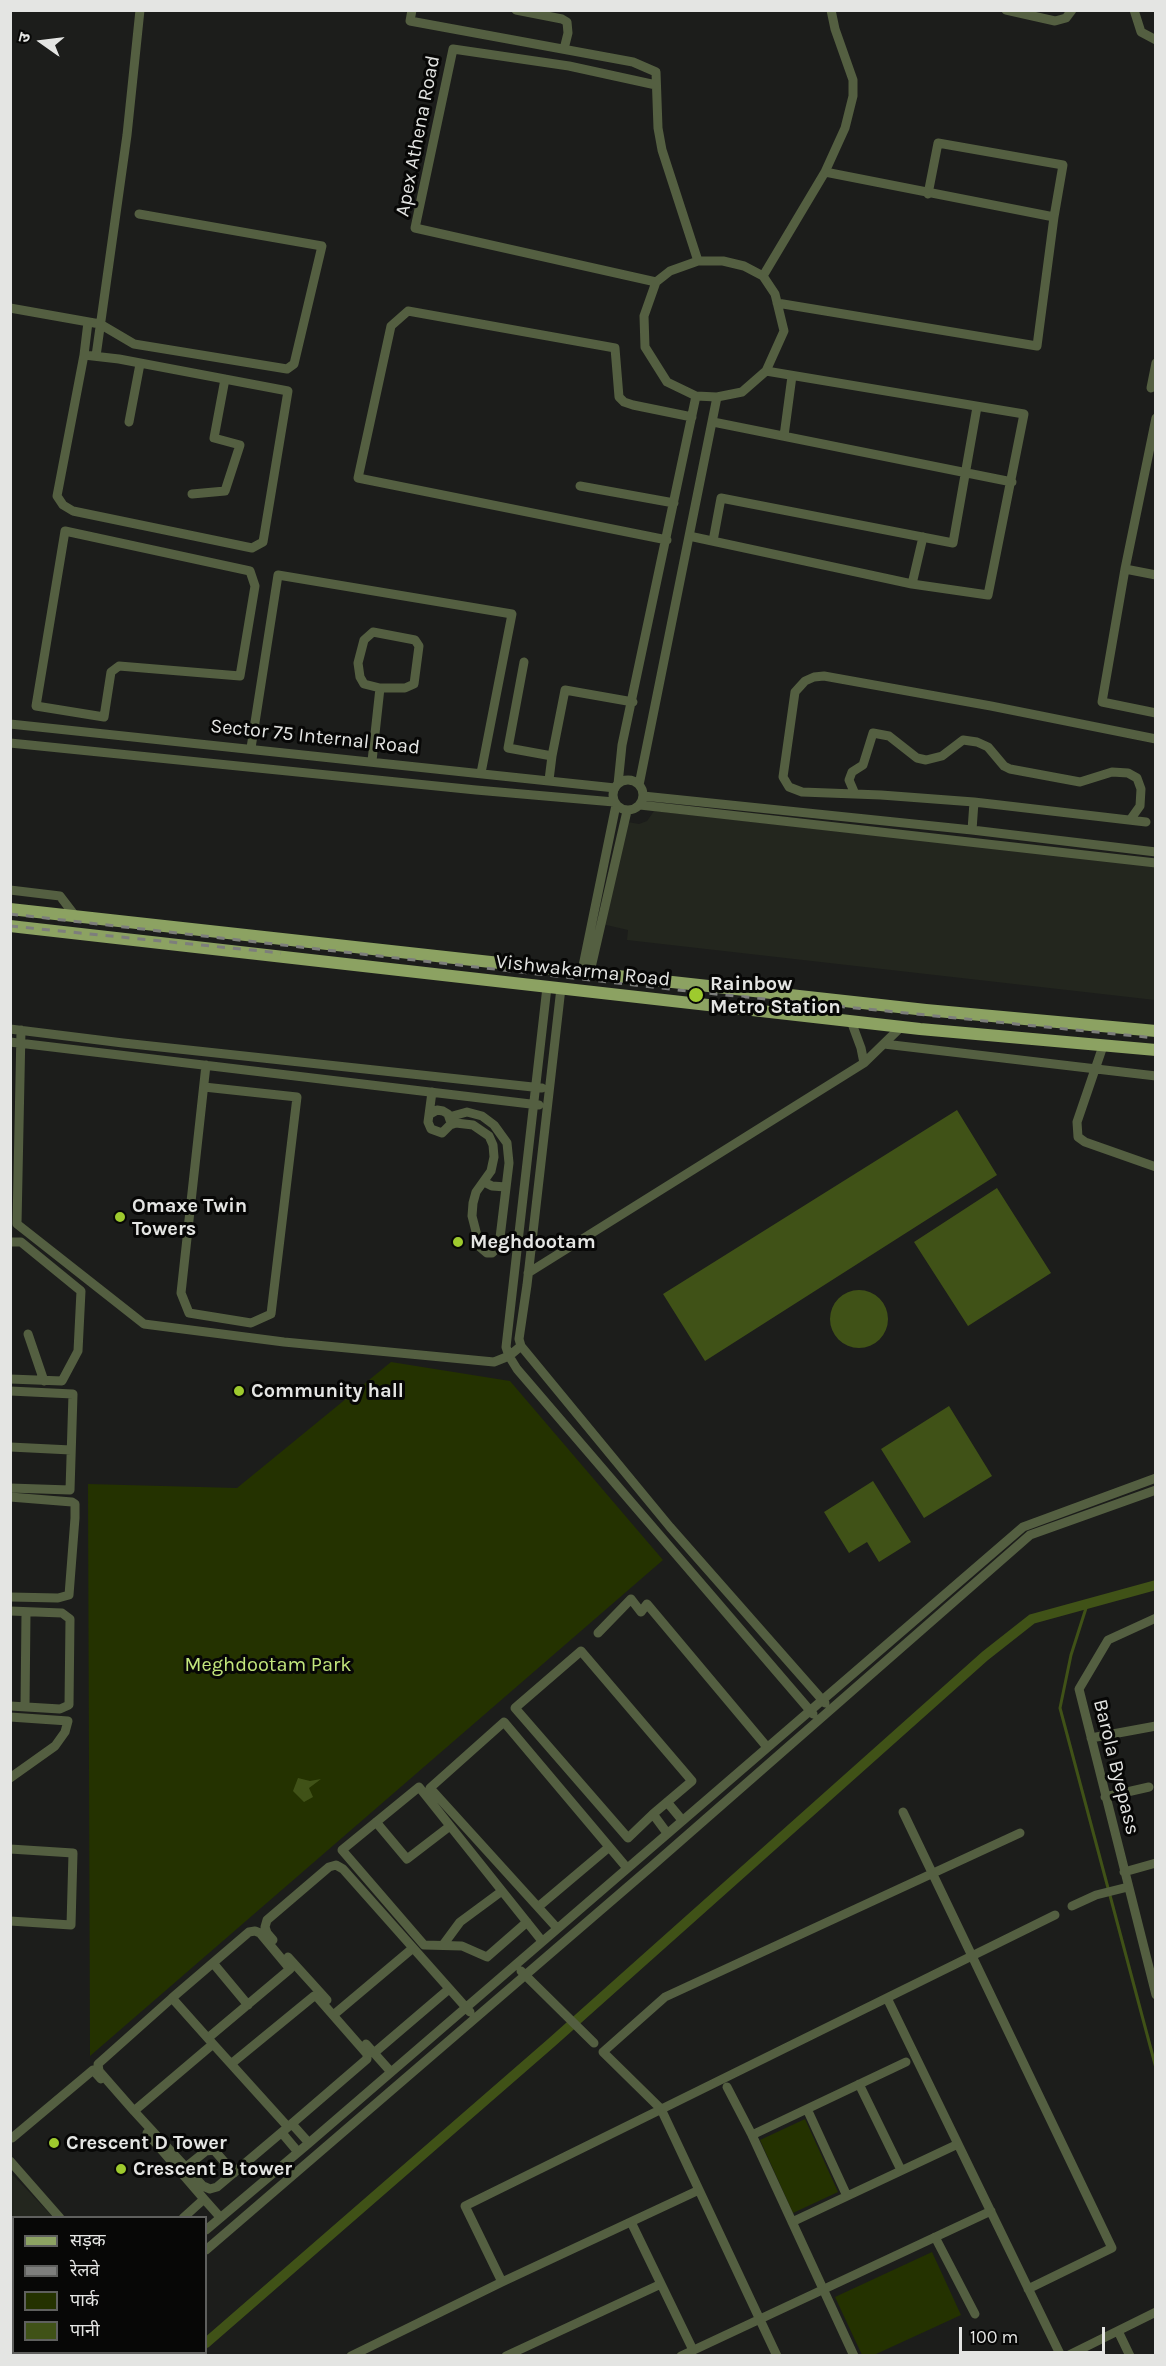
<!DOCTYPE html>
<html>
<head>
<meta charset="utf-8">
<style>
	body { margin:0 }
	#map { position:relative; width:1166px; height:2366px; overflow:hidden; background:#1c1d1b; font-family:Karla,"Noto Sans Devanagari",sans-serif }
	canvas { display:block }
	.frame { position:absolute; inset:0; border:12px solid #e4e5e3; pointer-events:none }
	.legend { position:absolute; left:12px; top:2216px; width:195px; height:138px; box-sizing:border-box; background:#070706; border:2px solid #5f605e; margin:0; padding:8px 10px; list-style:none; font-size:18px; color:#e4e5e3 }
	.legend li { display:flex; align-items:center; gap:12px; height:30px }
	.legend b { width:30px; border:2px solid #5f605e }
	.north { position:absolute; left:12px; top:12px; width:60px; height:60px; -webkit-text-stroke:4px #070706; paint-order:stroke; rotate:284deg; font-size:16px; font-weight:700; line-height:24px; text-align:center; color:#e4e5e3 }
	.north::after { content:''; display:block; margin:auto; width:21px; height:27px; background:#e4e5e3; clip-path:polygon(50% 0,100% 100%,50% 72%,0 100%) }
	.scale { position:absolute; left:959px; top:2327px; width:146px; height:27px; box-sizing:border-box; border:3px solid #e4e5e3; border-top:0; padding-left:8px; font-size:18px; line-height:21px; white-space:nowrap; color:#e4e5e3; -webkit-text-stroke:4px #070706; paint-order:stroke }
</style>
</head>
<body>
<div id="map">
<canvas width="1166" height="2366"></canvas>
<div class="frame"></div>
<ul class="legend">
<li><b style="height:8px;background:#8ca262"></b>सड़क</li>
<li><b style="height:8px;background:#7d7e7c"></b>रेलवे</li>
<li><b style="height:16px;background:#243200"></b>पार्क</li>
<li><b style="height:16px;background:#405217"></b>पानी</li>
</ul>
<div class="north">उ</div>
<div class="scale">100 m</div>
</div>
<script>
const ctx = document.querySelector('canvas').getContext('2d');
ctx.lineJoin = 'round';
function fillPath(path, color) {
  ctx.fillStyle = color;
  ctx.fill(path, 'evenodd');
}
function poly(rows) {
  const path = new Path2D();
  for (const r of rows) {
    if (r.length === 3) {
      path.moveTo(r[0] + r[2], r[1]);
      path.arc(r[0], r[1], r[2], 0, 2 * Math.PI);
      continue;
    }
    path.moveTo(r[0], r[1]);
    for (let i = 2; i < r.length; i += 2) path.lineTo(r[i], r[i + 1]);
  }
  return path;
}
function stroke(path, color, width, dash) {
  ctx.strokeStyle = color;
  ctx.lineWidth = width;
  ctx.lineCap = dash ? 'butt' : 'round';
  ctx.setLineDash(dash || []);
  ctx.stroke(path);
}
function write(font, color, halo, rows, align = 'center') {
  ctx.font = font + ' Karla,sans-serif';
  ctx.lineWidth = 6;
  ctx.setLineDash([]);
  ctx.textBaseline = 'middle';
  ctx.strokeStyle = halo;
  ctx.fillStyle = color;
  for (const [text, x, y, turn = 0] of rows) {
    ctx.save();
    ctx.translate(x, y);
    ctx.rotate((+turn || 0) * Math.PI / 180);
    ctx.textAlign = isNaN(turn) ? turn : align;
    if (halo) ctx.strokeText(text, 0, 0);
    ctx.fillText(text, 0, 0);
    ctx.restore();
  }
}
const built = poly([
	[654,811,1155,866,1155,1000,627,940,628,930,602,924,622,821,639,824,647,821],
	[10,2172,53,2217,14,2218,13,2260,10,2256]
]);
const green = poly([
	[391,1362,510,1381,663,1560,90,2056,88,1484,237,1488],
	[805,2119,838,2192,793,2213,760,2140],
	[932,2252,961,2315,874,2355,862,2355,835,2297]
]);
const water = poly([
	[957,1110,997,1175,705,1361,663,1294],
	[997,1188,1051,1273,968,1326,914,1242],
	[859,1319,29],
	[949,1406,992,1476,924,1518,881,1449],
	[873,1481,911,1542,879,1562,867,1542,849,1553,824,1512],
	[298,1778,310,1781,321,1779,309,1788,313,1797,304,1802,293,1791]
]);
const stream = poly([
	[1087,1605,1071,1655,1060,1708,1156,2068]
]);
const canal = poly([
	[206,2343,551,2043,985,1656,1032,1619,1156,1585],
	[190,2356,194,2352]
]);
const minor = poly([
	[412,10,410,21,633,62,656,72,658,128,662,150,698,261],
	[516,10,562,19,567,22,568,33,564,49],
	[1006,10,1055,21,1066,18,1072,10],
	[1134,10,1141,32,1156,40],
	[928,194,938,143,1063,165,1054,217],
	[698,261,723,261,744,266,763,276,775,294,784,331,766,371,742,392,717,397,696,396,667,382,645,347,644,316,656,282,670,271,698,261],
	[763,276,825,172,845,128,853,96,853,80,835,29,831,10],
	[656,282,415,228,453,49,569,66,656,85],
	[777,303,1037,346,1054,217,825,172],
	[10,308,100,324,134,344,287,369,294,364,322,246,139,214],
	[84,355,119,359,288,391,263,542,252,548,73,511,63,505,57,496,84,355,88,322],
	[96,356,127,135,140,10],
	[1151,388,1156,363],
	[129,422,140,364],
	[713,422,1012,482],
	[784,436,792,376],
	[580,486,674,503],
	[192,494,225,491,240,445,214,438,225,379],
	[65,531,250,571,255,586,240,676,119,666,111,672,104,717,36,706,65,531],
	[689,536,912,584,988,595,1024,414,766,371],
	[667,540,358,478,391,326,408,311,615,348,619,397,624,402,633,405,692,417],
	[713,541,721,498,953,543,977,407],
	[1125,569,1156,418],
	[1156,575,1125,569,1102,702,1156,713],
	[912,584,923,537],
	[524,662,508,748,552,756,565,690,633,702],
	[10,724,615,788],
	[10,743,476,790,614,802],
	[251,748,278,575,512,614,481,773],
	[372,761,380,688,364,684,360,677,358,663,364,640,373,632,415,640,419,646,414,684,405,688,380,688],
	[628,795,15],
	[549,780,552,756],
	[618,784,622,745,696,396],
	[639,785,717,397],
	[855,794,849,780,852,772,863,765,873,733,889,736,917,758,926,760,942,756,963,740,977,742,988,747,1004,766,1010,769,1080,782,1112,772,1128,773,1137,778,1141,789,1140,806,1130,820],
	[643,796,972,830,1156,852],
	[640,805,1156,863],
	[1146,822,974,802,881,795,802,792,789,787,783,777,795,692,805,681,814,677,824,676,991,706,1156,739],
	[972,830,974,802],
	[10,890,60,896,76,917],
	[582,971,616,805],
	[590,972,627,811],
	[547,987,506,1347,509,1356,517,1369,813,1714],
	[561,988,527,1285,519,1339,521,1346,670,1527,825,1703],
	[851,1021,861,1048,864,1063],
	[10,1029,123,1043,542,1088],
	[21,1030,17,1224,144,1324,284,1342,494,1362,509,1356,521,1346],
	[10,1042,539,1105],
	[884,1044,1156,1076],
	[1103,1046,1077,1122,1078,1137,1085,1142,1156,1167],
	[204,1087,297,1097,271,1314,251,1323,189,1313,181,1293,206,1065],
	[432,1092,428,1122,431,1129,442,1133,450,1125,456,1123,473,1125,489,1136,493,1145,494,1157,491,1171,476,1192,473,1203,472,1216,480,1247,487,1253,492,1253,499,1246,509,1163,507,1143,494,1125,482,1116,467,1112,449,1117],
	[430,1114,437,1110,443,1111,448,1114,450,1120],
	[484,1182,492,1186,506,1187],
	[10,1242,21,1242,81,1291,78,1351,62,1381,10,1379],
	[528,1273,864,1063,901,1027],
	[28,1334,44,1381],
	[10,1391,73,1394,70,1490,10,1488],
	[10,1447,71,1450],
	[10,1497,72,1502,75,1504,75,1518,69,1595,58,1598,10,1597],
	[10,1611,62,1613,70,1619,69,1705,60,1709,10,1706],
	[1156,1618,1108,1640,1079,1689,1156,1995],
	[598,1633,631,1599,641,1612,647,1604,767,1747],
	[25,1707,26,1613],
	[10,1717,68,1721,65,1732,55,1746,10,1778],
	[1091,1738,1156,1726],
	[1105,1797,1149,1787],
	[667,1802,682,1820],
	[903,1812,1112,2248,1028,2289],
	[653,1814,692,1781,581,1651,515,1708,628,1838,653,1814,667,1833],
	[376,1822,407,1859,450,1826],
	[10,1849,73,1853,71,1925,10,1921],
	[1124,1872,1156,1863],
	[1072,1906,1096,1895,1128,1887],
	[538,1907,608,1848],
	[527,1922,487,1957,462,1946,424,1945,342,1850,419,1787,542,1941],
	[557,1928,430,1788,504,1722,627,1868],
	[273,1940,267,1933,265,1927,267,1920,329,1867,336,1865,343,1869,470,2012],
	[443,1945,460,1922,502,1891],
	[288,1957,327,2000],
	[213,1963,248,2005],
	[521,1971,594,2043],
	[172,1998,98,2064,99,2071,134,2111,203,2186,210,2189,217,2187,288,2127],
	[887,1998,1061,2356],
	[337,2012,413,1948],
	[208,2038,290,1969,260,1933,255,1931,249,1932,172,1998,213,2044,288,2127,367,2059,367,2054,318,1998,314,1996,231,2064],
	[366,2044,391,2072],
	[374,2053,449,1989],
	[859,2084,901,2170],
	[727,2087,752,2135,854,2356],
	[807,2109,847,2196],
	[134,2111,213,2044],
	[292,2124,309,2143],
	[147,2133,204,2199,183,2218],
	[282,2133,298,2152],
	[752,2135,906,2062],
	[12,2138,93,2070,101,2079],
	[10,2161,60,2218],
	[186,2167,206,2151,214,2150,234,2173],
	[204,2199,220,2217],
	[631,2222,693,2350],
	[792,2222,958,2144],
	[206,2230,309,2143,1023,1527,1156,1478],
	[935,2237,975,2314],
	[206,2250,652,1866,1030,1535,1156,1490],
	[502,2282,465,2206,1055,1915],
	[1118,2331,1130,2356],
	[71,2356,74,2352],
	[95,2356,97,2352],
	[351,2356,502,2282,699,2190],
	[506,2356,661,2284],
	[681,2356,991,2211],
	[777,2356,661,2109,603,2052,665,1997,1020,1833],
	[1067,2356,1156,2312]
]);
const major = poly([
	[10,909,926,1010,1156,1031],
	[10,926,920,1029,1156,1050]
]);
const rail = poly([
	[10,914,696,992,1156,1038],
	[10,926,281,953]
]);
const markers = [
	[696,995,8,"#9eca2e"],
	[120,1217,6,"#9eca2e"],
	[458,1242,6,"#9eca2e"],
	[239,1391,6,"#9eca2e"],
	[54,2143,6,"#9eca2e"],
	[121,2169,6,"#9eca2e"]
];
const streetNames = [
	["Apex Athena Road",418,136,-79],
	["Sector 75 Internal Road",315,737,6],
	["Vishwakarma Road",583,971,6],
	["Barola Byepass",1116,1767,76]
];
const poiNames = [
	["Rainbow",710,984],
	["Metro Station",710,1007],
	["Omaxe Twin",132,1206],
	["Towers",132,1229],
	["Meghdootam",470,1242],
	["Community hall",251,1391],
	["Crescent D Tower",66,2143],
	["Crescent B tower",133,2169]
];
const parkNames = [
	["Meghdootam Park",268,1665]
];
fillPath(built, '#23261e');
fillPath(green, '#243200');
fillPath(water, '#405217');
stroke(stream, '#405217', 3);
stroke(canal, '#405217', 10);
stroke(minor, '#545f41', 9);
stroke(major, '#8ca262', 12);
stroke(rail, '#7d7e7c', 3, [8, 8]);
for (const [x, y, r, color] of markers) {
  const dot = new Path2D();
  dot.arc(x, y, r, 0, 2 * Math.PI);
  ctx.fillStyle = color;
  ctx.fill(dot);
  stroke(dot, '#070706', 2);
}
write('20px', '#e4e5e3', '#070706', streetNames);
write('bold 20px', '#e4e5e3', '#070706', poiNames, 'left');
write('20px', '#c3e77d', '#070706', parkNames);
</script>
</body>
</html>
